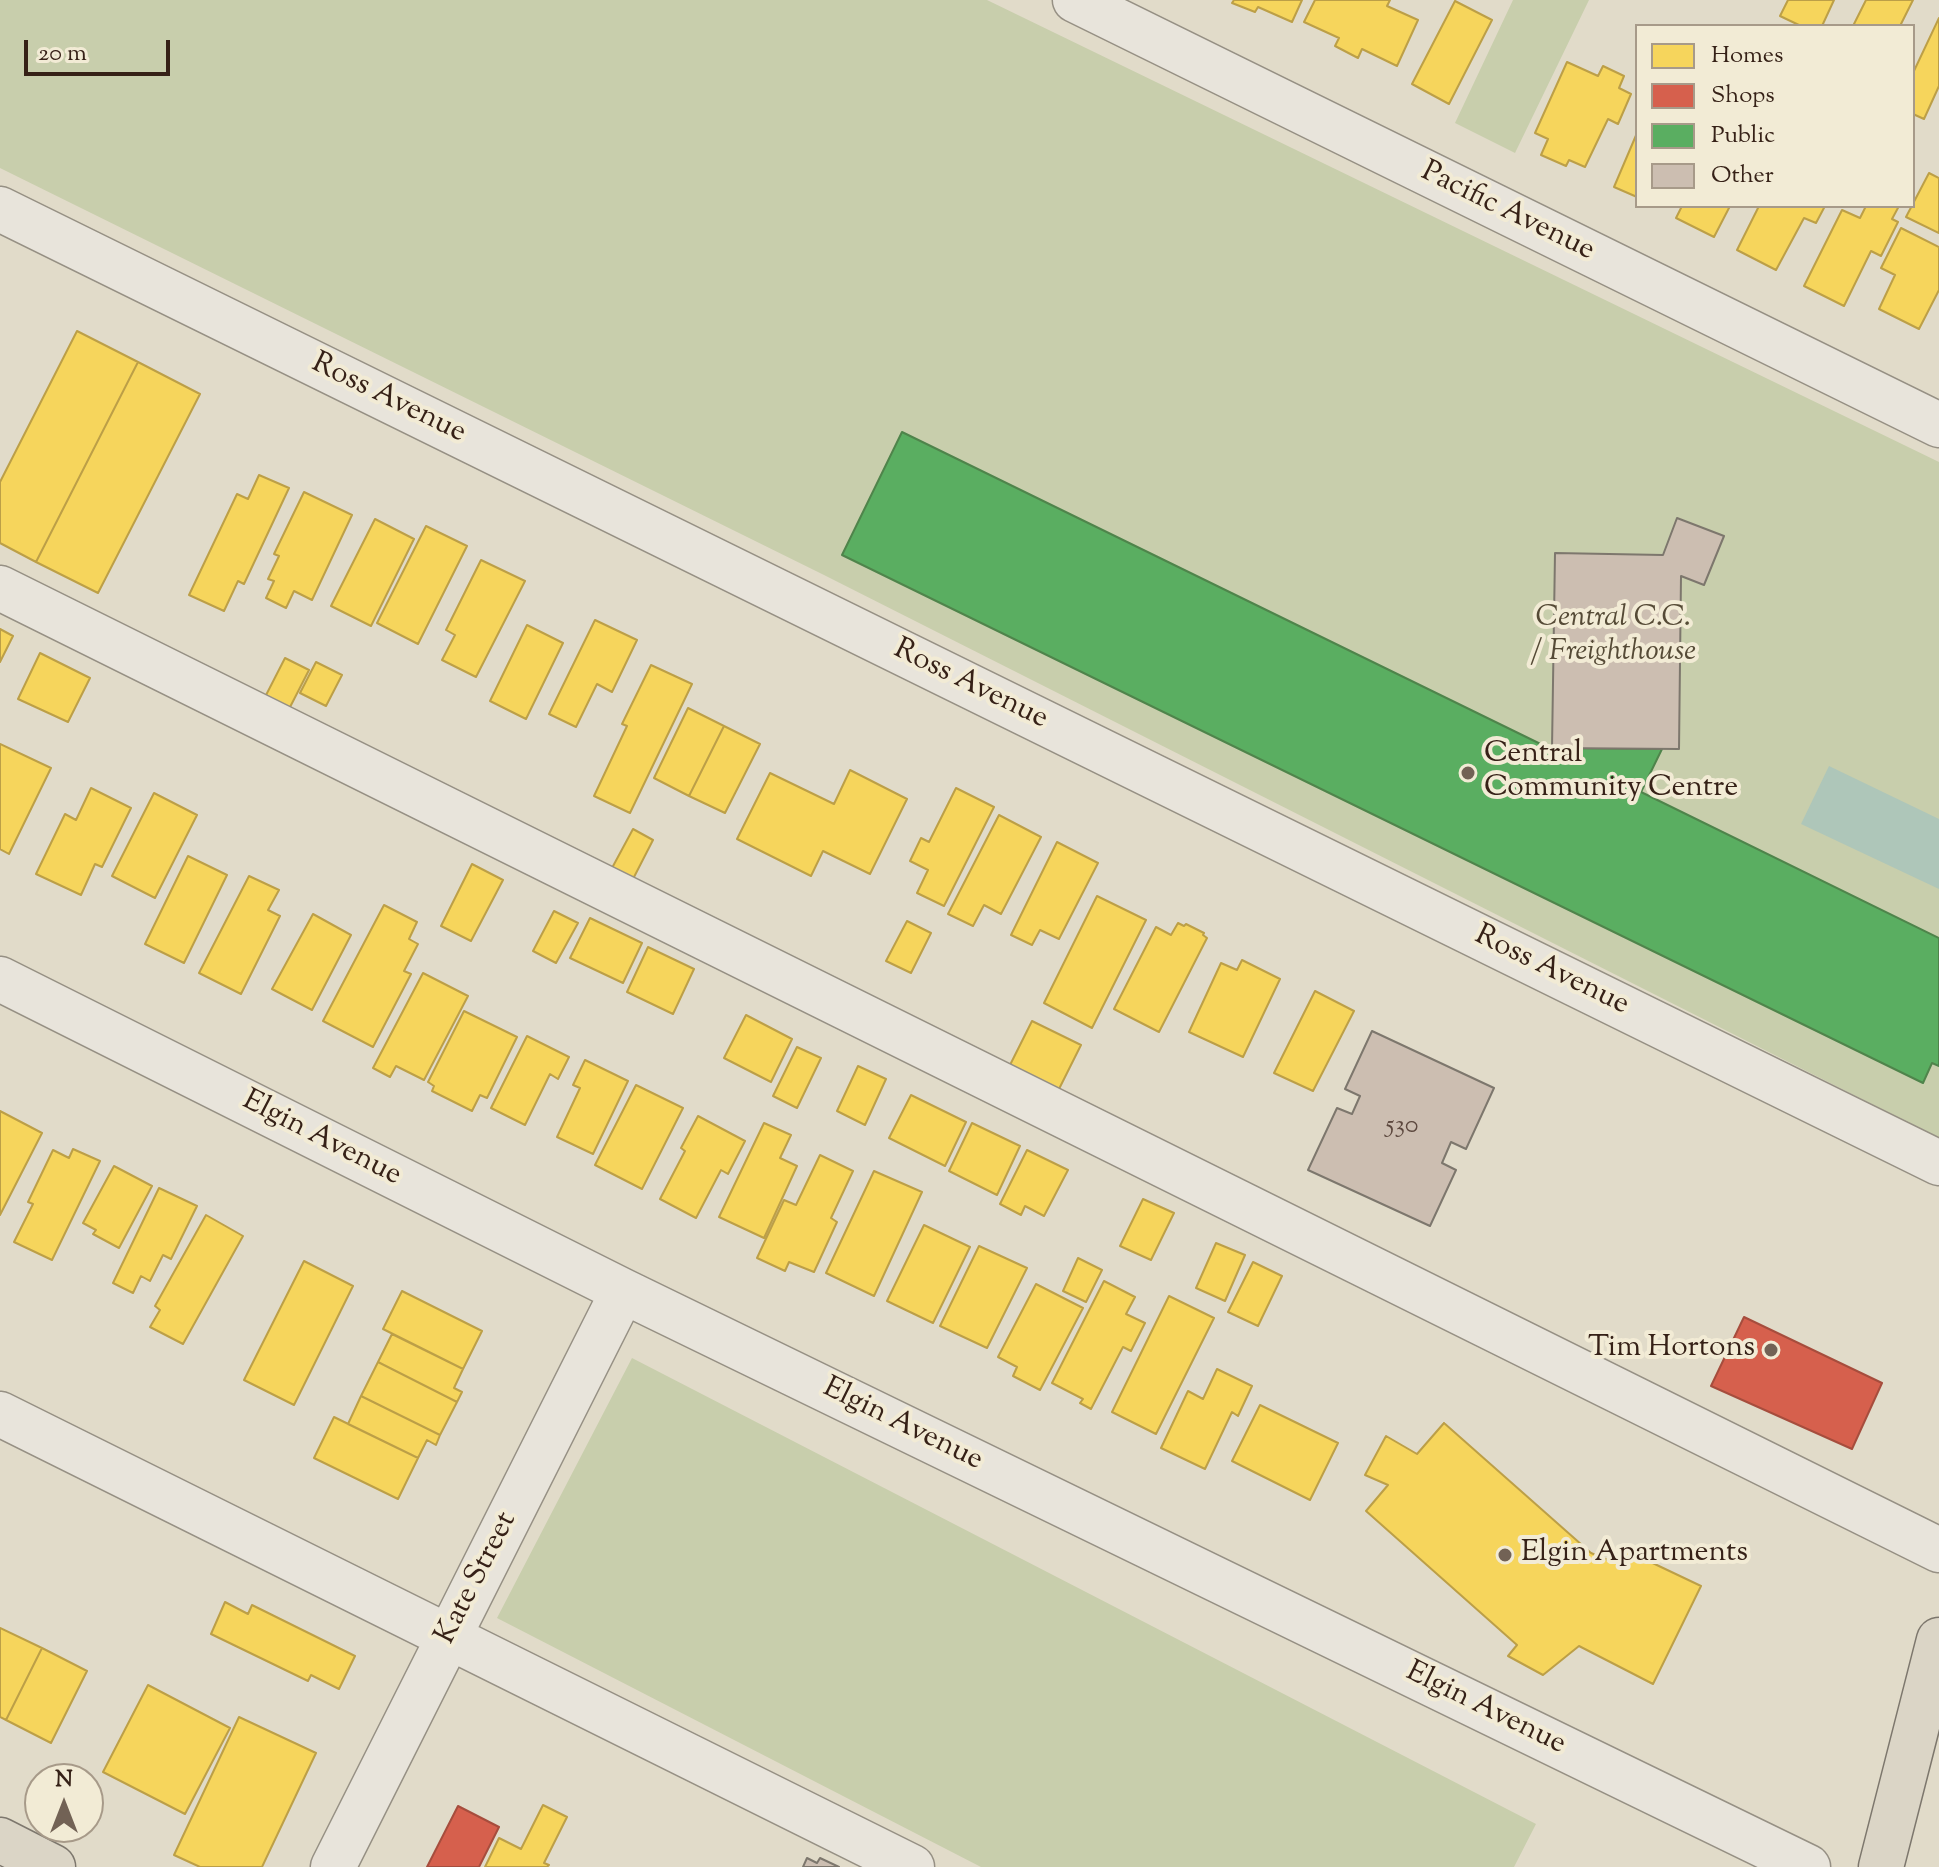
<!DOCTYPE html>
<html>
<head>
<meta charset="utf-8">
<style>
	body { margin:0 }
	#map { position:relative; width:1939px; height:1867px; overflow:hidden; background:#e1dbc9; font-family:"Sorts Mill Goudy",serif }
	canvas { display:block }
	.legend { position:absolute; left:1635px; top:24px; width:280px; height:184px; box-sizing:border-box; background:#f2ebd5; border:2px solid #a79a89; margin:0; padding:10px 14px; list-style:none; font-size:24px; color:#362117 }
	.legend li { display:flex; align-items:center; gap:16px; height:40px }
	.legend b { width:40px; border:2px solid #a79a89 }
	.north { position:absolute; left:24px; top:1763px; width:80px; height:80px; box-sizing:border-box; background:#f2ebd5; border:2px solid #a79a89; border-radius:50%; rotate:0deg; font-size:22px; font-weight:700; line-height:32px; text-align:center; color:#362117 }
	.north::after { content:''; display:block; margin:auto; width:28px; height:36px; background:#726255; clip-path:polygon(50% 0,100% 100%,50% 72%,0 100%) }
	.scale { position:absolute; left:24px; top:40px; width:146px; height:36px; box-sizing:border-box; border:4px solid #362117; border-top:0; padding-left:10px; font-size:24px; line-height:28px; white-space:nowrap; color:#362117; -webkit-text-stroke:6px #f2ebd5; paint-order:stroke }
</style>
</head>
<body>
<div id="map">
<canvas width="1939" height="1867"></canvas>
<ul class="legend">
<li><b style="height:22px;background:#f6d55c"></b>Homes</li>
<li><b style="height:22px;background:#d6604d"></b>Shops</li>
<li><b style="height:22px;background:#5aae61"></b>Public</li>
<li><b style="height:22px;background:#ccbeb1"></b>Other</li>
</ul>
<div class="north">N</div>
<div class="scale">20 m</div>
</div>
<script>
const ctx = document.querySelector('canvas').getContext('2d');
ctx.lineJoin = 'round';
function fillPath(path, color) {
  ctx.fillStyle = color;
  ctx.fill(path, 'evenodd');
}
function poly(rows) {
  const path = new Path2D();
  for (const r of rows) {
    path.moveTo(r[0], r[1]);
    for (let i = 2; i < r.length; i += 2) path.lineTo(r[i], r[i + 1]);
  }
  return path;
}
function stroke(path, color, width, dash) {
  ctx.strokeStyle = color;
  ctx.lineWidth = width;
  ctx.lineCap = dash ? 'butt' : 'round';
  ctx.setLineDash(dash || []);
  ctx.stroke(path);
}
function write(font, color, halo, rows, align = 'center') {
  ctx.font = font + ' "Sorts Mill Goudy",serif';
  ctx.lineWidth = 8;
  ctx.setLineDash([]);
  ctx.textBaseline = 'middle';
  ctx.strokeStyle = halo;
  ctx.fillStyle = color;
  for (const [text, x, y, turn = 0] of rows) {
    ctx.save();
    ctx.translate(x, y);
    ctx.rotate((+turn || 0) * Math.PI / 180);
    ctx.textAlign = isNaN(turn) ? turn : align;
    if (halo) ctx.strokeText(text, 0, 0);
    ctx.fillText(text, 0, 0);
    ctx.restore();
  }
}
const green = poly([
	[0,0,987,0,1939,462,1939,1138,824,575,0,168],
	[1513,0,1589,0,1515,153,1455,123],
	[632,1358,1536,1824,1514,1867,981,1867,497,1618]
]);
const water = poly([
	[1829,766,1939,819,1939,889,1801,824]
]);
const homes = poly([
	[1234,0,1302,0,1292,22,1258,7,1255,12,1232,3,1234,0],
	[1315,0,1390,0,1387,6,1418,20,1397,66,1362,49,1358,58,1335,46,1339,38,1304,22,1315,0],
	[1788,0,1834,0,1822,26,1801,26,1780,16,1788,0],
	[1866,0,1913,0,1900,26,1853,26,1866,0],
	[1455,1,1492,20,1449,104,1412,84,1455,1],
	[1939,18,1939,86,1924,119,1913,114,1913,73,1939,18],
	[1567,62,1598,76,1603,66,1624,76,1619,88,1631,94,1618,124,1608,119,1585,167,1569,160,1566,166,1541,155,1548,139,1535,133,1567,62],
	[1637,133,1637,197,1614,187,1637,133],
	[1929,173,1939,178,1939,233,1906,217,1929,173],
	[1682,206,1730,206,1714,237,1676,218,1682,206],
	[1759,206,1825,206,1816,223,1804,218,1776,270,1737,250,1759,206],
	[1866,206,1899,206,1892,219,1898,222,1881,256,1871,251,1844,306,1804,286,1842,210,1860,218,1866,206],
	[1901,228,1939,247,1939,290,1919,329,1879,309,1895,275,1881,268,1901,228],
	[77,331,138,362,36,562,0,543,0,482,77,331],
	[138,362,200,394,98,593,36,562,138,362],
	[259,475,289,488,244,584,238,581,224,611,189,595,237,494,248,499,259,475],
	[304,492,352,515,312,600,294,591,286,608,266,598,274,581,268,579,279,556,274,554,304,492],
	[375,519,414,539,371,626,331,606,375,519],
	[426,526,467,546,418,644,377,623,426,526],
	[481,560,525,581,476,677,442,660,455,635,446,630,481,560],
	[595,620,637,640,612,692,597,684,576,727,549,714,595,620],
	[527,625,563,643,526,719,490,701,527,625],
	[0,629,13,636,0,662,0,629],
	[40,653,90,678,68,722,18,699,40,653],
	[285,658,309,670,287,713,263,701,285,658],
	[316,662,342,675,326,706,300,693,316,662],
	[651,665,692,684,630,813,594,796,627,726,622,724,651,665],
	[688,708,724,726,689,796,654,778,688,708],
	[724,726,760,744,725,813,689,796,724,726],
	[0,744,51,768,9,854,0,849,0,744],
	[850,770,907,799,870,874,823,851,811,876,737,839,770,773,834,804,850,770],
	[91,788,131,808,102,867,95,864,81,895,36,874,65,814,76,820,91,788],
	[956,788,994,807,944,906,917,893,928,870,910,861,921,838,929,842,956,788],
	[154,793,197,815,155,898,112,876,154,793],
	[999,815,1041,837,1001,914,984,905,973,926,948,914,999,815],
	[633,829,653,840,633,879,612,868,633,829],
	[1057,842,1098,863,1059,939,1040,930,1032,945,1011,935,1057,842],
	[188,856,227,875,184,963,145,944,188,856],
	[472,864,503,880,471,941,441,926,472,864],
	[249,876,279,890,268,910,280,916,241,994,199,973,249,876],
	[1097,896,1146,920,1092,1028,1044,1003,1097,896],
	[384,905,417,922,409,939,418,944,404,971,411,974,373,1047,323,1021,384,905],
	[554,911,578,923,556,963,533,951,554,911],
	[313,914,351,935,312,1010,272,989,313,914],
	[590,918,642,943,623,983,570,958,590,918],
	[907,921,931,933,911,973,886,961,907,921],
	[1178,923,1184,926,1186,924,1204,933,1203,935,1207,938,1159,1032,1114,1009,1156,927,1171,935,1178,923],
	[648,947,694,969,673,1014,627,992,648,947],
	[1242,960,1280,979,1243,1057,1189,1032,1221,963,1237,970,1242,960],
	[423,973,468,996,424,1080,396,1066,390,1077,373,1068,423,973],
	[1315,991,1354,1011,1313,1091,1274,1073,1315,991],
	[464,1011,517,1037,487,1098,480,1095,472,1111,432,1091,434,1086,428,1082,464,1011],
	[746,1015,792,1039,771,1082,724,1058,746,1015],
	[1032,1021,1081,1045,1056,1095,1007,1071,1032,1021],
	[527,1036,569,1057,558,1079,550,1074,525,1125,491,1108,527,1036],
	[797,1047,821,1058,797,1108,773,1096,797,1047],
	[585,1060,628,1081,593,1154,557,1137,580,1088,573,1085,585,1060],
	[858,1066,886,1079,865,1125,837,1111,858,1066],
	[636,1085,683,1108,642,1189,595,1165,636,1085],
	[911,1095,966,1122,945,1166,889,1138,911,1095],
	[0,1111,42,1133,0,1215,0,1111],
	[698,1116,745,1141,728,1174,721,1170,696,1218,660,1199,685,1151,681,1148,698,1116],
	[764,1123,791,1135,780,1158,797,1166,764,1238,719,1217,764,1123],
	[972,1123,1020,1146,997,1195,949,1171,972,1123],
	[73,1149,100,1161,52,1260,14,1242,33,1204,28,1202,53,1150,69,1158,73,1149],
	[1027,1150,1068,1170,1044,1216,1025,1206,1021,1215,1000,1204,1027,1150],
	[820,1155,853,1171,831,1218,837,1222,814,1272,789,1262,785,1271,757,1258,784,1200,796,1205,820,1155],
	[114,1166,152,1186,119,1248,93,1234,96,1230,83,1223,114,1166],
	[874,1171,922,1192,874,1296,826,1273,874,1171],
	[159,1188,197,1206,171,1259,163,1255,150,1281,141,1276,133,1293,113,1283,159,1188],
	[1143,1199,1174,1213,1151,1260,1120,1246,1143,1199],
	[206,1215,243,1236,183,1344,150,1327,160,1310,155,1306,206,1215],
	[924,1225,970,1247,933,1323,887,1301,924,1225],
	[1216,1243,1245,1255,1225,1301,1196,1288,1216,1243],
	[979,1246,1027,1268,987,1348,940,1326,979,1246],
	[1078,1258,1102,1270,1086,1302,1063,1291,1078,1258],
	[304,1261,353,1286,294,1405,244,1380,304,1261],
	[1253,1262,1282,1276,1258,1326,1228,1312,1253,1262],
	[1104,1281,1135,1297,1126,1314,1145,1323,1131,1351,1123,1347,1091,1409,1080,1403,1083,1399,1052,1383,1104,1281],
	[1036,1284,1083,1308,1040,1390,1013,1376,1017,1367,998,1357,1036,1284],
	[402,1291,482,1331,463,1369,383,1329,402,1291],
	[1169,1296,1214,1318,1156,1434,1112,1412,1169,1296],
	[392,1334,463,1369,454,1388,462,1392,457,1402,378,1362,392,1334],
	[378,1362,457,1402,440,1435,361,1396,378,1362],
	[1217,1369,1252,1386,1238,1416,1232,1412,1205,1469,1161,1448,1188,1391,1203,1399,1217,1369],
	[361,1396,440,1435,436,1445,427,1440,418,1458,348,1424,361,1396],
	[1260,1405,1338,1443,1310,1500,1232,1461,1260,1405],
	[334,1417,418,1458,398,1499,314,1458,334,1417],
	[1444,1423,1591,1553,1615,1563,1621,1548,1701,1586,1653,1684,1579,1646,1543,1675,1508,1656,1517,1645,1366,1511,1388,1485,1365,1475,1386,1436,1417,1454,1444,1423],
	[225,1602,248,1614,252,1605,355,1656,339,1689,311,1675,308,1681,211,1634,225,1602],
	[0,1628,42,1648,6,1720,0,1717,0,1628],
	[42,1648,87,1671,51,1743,6,1720,42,1648],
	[148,1685,230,1728,185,1814,103,1772,148,1685],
	[239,1717,316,1753,262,1867,200,1867,174,1855,239,1717],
	[543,1805,567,1817,544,1863,549,1865,547,1867,485,1867,499,1838,521,1849,543,1805]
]);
const shops = poly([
	[1744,1317,1882,1383,1852,1449,1711,1386,1744,1317],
	[458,1806,499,1827,479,1867,427,1867,458,1806]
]);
const public = poly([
	[902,432,1559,753,1561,748,1662,749,1641,792,1939,938,1939,1066,1932,1063,1923,1083,842,555,902,432]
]);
const building = poly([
	[1677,518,1724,536,1704,585,1681,576,1679,749,1552,748,1555,553,1663,555,1677,518],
	[1372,1031,1494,1088,1466,1149,1451,1142,1442,1163,1456,1170,1430,1226,1308,1170,1337,1108,1352,1114,1360,1096,1345,1089,1372,1031],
	[807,1858,817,1863,820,1858,839,1867,803,1867,807,1858]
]);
const minor = poly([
	[1075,0,1939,425],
	[0,209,1939,1163],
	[0,588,1939,1550],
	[0,979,623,1291,1808,1867],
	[0,1414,912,1867],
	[333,1867,623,1291]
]);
const major = poly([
	[0,1840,53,1867],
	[1881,1867,1939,1640]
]);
const markers = [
	[1468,773,8,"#726255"],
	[1771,1350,8,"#726255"],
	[1505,1555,8,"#726255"]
];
const numberNames = [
	["530",1402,1128]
];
const streetNames = [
	["Pacific Avenue",1507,213,26],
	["Ross Avenue",388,400,26],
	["Ross Avenue",970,686,26],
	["Ross Avenue",1551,972,26],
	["Elgin Avenue",321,1140,27],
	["Elgin Avenue",902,1426,26],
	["Kate Street",478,1579,-63],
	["Elgin Avenue",1485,1710,26]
];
const parkNames = [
	["Central C.C.",1613,620],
	["/ Freighthouse",1613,654]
];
const poiNames = [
	["Central",1484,756],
	["Community Centre",1484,790],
	["Tim Hortons",1755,1350,"right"],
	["Elgin Apartments",1521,1555]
];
fillPath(green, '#c8ceac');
fillPath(water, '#aec6b9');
fillPath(homes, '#f6d55c');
stroke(homes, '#bc9f47', 2);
fillPath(shops, '#d6604d');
stroke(shops, '#a64d3d', 2);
fillPath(public, '#5aae61');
stroke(public, '#4f844b', 2);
fillPath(building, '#ccbeb1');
stroke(building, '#7d776d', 2);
stroke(minor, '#969084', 47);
stroke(major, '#7d776d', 47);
stroke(minor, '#e8e4db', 44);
stroke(major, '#dbd5c6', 44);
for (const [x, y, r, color] of markers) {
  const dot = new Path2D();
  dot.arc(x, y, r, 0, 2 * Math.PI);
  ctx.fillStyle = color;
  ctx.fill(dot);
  stroke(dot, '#f2ebd5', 3);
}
write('26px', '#5c483e', null, numberNames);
write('30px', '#362117', '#f2ebd5', streetNames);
write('italic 30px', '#554a36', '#f2ebd5', parkNames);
write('30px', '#362117', '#f2ebd5', poiNames, 'left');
</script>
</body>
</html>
